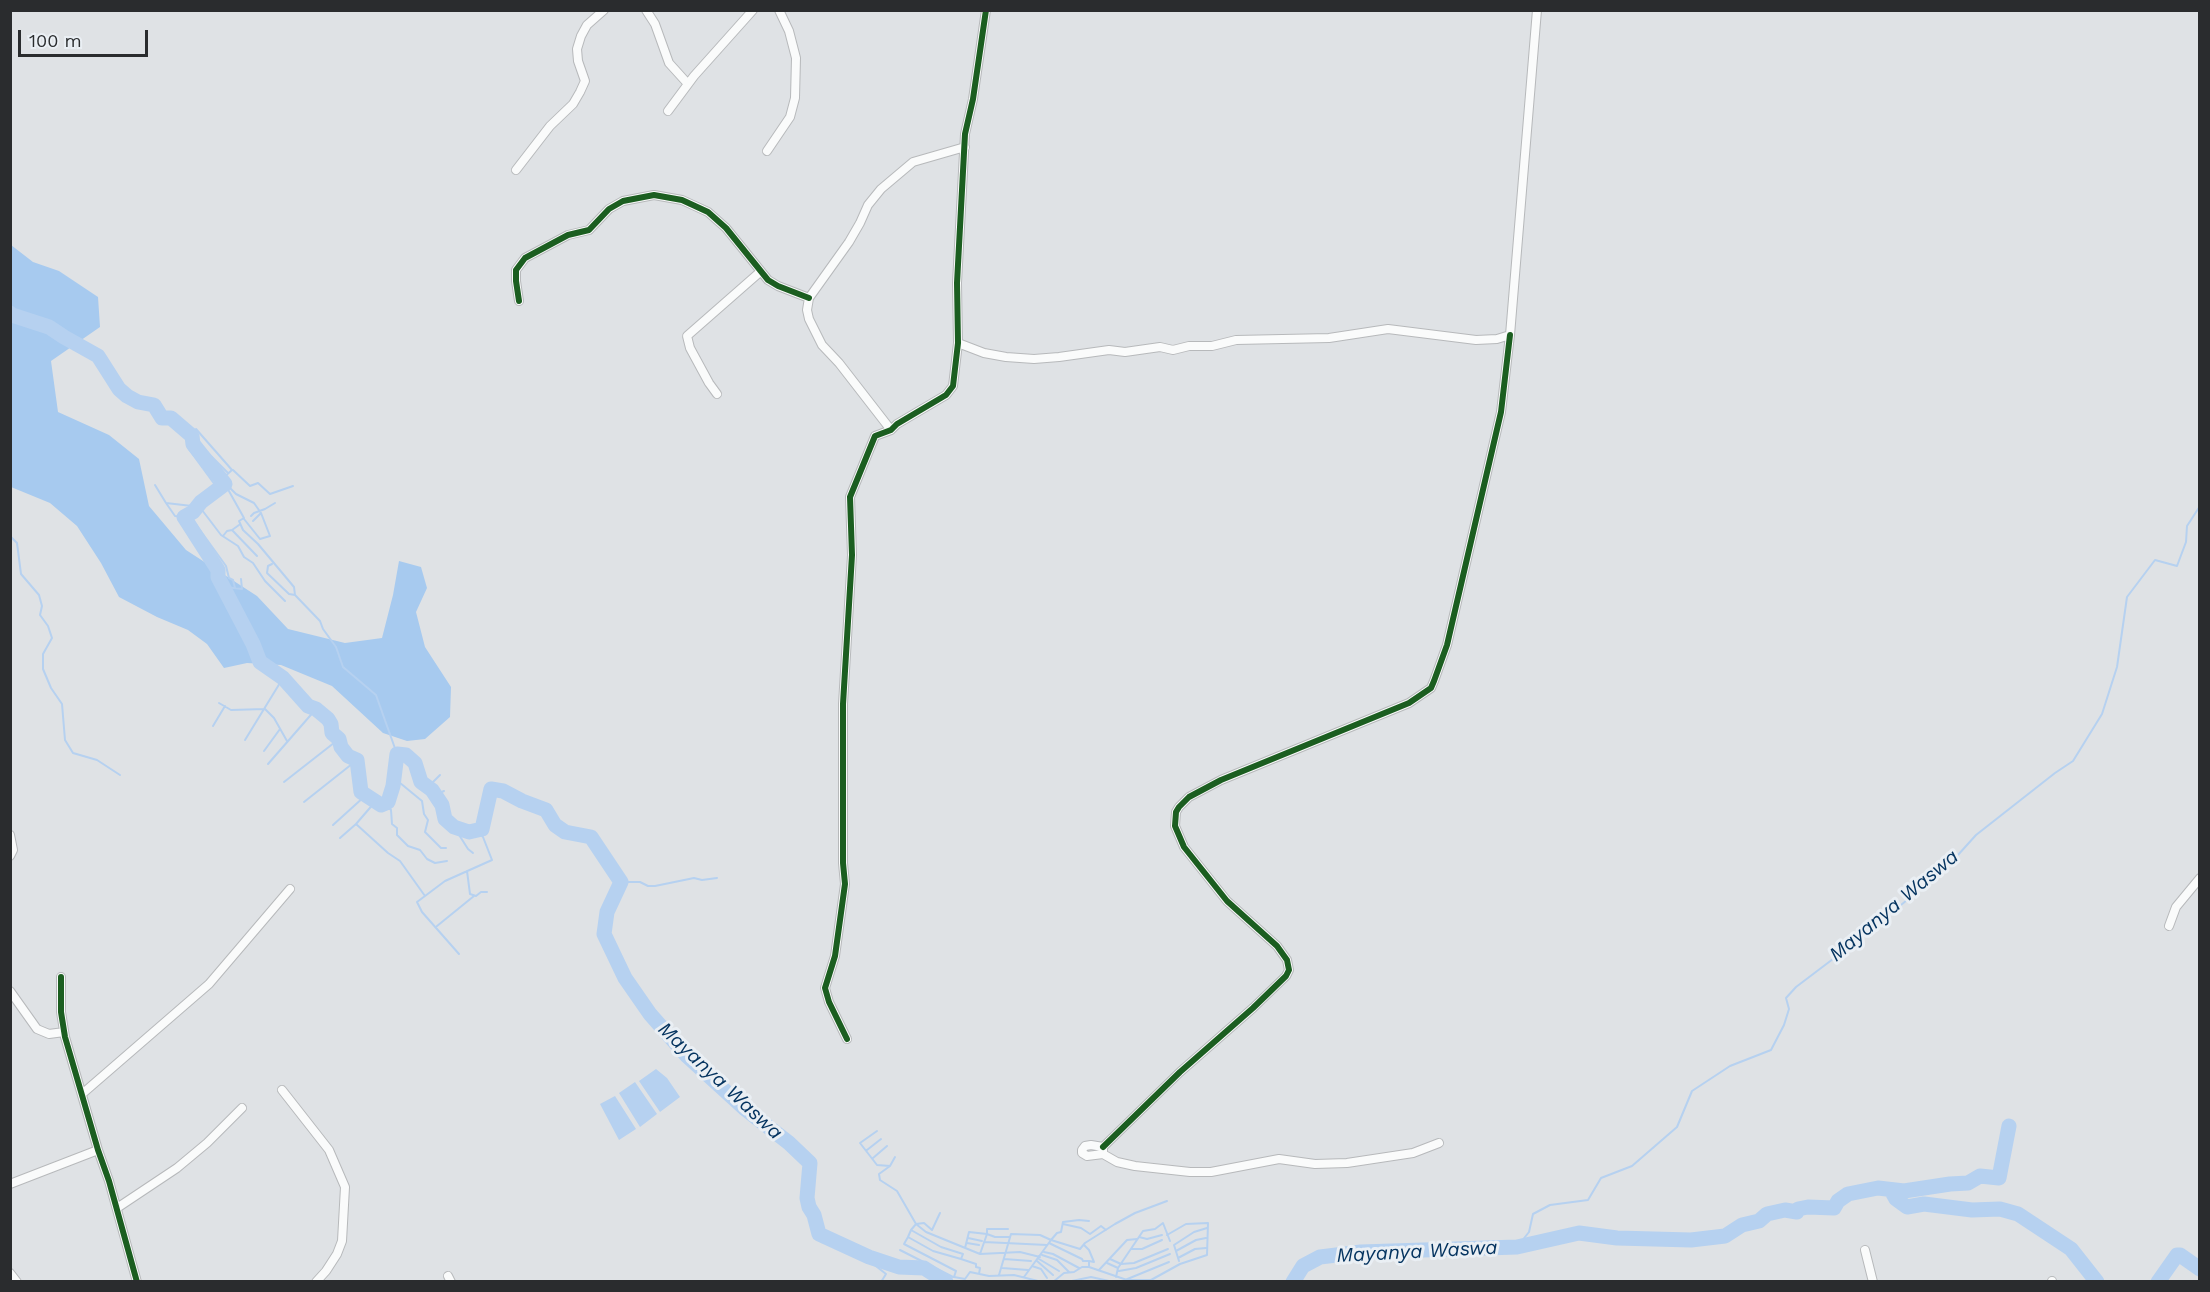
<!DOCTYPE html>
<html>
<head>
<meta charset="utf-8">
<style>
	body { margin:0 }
	#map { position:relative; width:2210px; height:1292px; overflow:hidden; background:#dfe2e5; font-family:"Work Sans",sans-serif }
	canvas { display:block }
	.frame { position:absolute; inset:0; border:12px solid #2a2c2e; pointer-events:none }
	.scale { position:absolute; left:18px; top:30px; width:130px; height:27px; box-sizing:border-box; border:3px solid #2a2c2e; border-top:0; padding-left:8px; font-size:18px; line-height:21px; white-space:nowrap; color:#2a2c2e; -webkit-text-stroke:4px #eaeff4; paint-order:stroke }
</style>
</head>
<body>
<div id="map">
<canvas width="2210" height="1292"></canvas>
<div class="frame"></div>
<div class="scale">100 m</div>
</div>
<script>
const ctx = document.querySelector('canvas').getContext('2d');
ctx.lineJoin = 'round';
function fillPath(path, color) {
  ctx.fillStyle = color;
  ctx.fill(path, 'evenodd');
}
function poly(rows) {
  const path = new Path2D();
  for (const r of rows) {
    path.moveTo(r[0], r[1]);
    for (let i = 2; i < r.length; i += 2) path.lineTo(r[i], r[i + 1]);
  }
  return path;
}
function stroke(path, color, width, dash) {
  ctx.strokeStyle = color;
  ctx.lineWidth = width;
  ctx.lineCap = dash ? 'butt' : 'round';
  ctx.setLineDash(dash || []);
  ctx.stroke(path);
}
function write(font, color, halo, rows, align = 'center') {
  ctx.font = font + ' "Work Sans",sans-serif';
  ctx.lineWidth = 6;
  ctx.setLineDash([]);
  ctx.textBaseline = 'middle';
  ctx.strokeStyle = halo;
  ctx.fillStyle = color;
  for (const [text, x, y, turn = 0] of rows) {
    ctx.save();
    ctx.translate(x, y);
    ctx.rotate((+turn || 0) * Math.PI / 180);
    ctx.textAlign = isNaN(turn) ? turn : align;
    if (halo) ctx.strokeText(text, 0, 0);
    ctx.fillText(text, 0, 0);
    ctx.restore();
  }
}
const green = poly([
	[11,245,33,262,59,271,98,297,100,327,51,361,58,412,109,435,139,459,149,506,186,550,257,596,288,629,345,643,382,638,393,595,399,561,421,567,427,588,416,612,425,647,451,687,450,717,425,739,407,741,383,733,332,686,281,665,247,663,224,668,207,644,188,630,157,617,119,597,101,563,77,526,50,503,11,487]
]);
const water = poly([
	[656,1069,667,1078,680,1097,660,1112,639,1081],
	[635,1082,657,1114,640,1127,619,1093],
	[615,1096,636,1129,619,1140,600,1104]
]);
const stream = poly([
	[189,433,196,429,232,470,222,479],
	[192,436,195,436,207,452,228,473],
	[193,444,188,448,218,489],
	[233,470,250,486,258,483,270,494,293,486],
	[225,484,244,518,239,521,243,530,258,544,294,587,295,595,320,621,323,629,336,647,343,667,376,695,397,754],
	[155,485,166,503,192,506,202,510,192,519,226,566,229,578,233,580,235,588],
	[227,485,236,494,254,503,261,513,270,536,260,539,244,519],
	[205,499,208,502,202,510,221,535,238,546,244,557,253,563,265,581,285,601],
	[166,503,175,516,184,517],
	[251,516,254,513,265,509,275,503],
	[253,521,261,513],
	[239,525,232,530,257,556],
	[10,536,17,543,21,574,39,595,42,606,40,615,48,626,52,638,43,654,43,669,51,688,62,704,65,740,73,753,97,760,120,775],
	[223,536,227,531,232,530],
	[272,564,268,566,267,573,289,594,295,595],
	[225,587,242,589,241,579],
	[219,703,231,710,265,709,274,718,287,741],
	[213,726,225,706],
	[245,740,283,678],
	[264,751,280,729],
	[268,764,316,709],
	[394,778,422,801,424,814,428,820,425,832,441,848,446,848],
	[284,782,339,739],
	[423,784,433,782,440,775],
	[435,795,444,791],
	[304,802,357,760],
	[375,802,356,824,388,853,400,861,425,896],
	[385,803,391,810,392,824,397,828,397,835,408,846,420,850,427,859,435,863,447,861],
	[333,825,365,796],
	[454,827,468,849,473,853],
	[340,838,356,824],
	[467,871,470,894,476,896,481,892,487,892],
	[621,882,640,882,648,886,655,886,694,878,702,880,717,878],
	[437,926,474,896],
	[459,954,422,912,417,902,445,881,492,860,483,837,476,831],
	[877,1131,860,1143,877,1165,890,1166],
	[867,1150,881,1139],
	[895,1157,890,1166,879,1174,880,1180,897,1191,916,1224,926,1232,980,1254,1020,1252,1040,1257],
	[873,1158,887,1146],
	[940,1213,932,1230,924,1223,916,1224,911,1230,941,1247,963,1254,961,1259,976,1264,976,1267,980,1268,979,1274],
	[1063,1224,1081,1228,1090,1234,1101,1226,1106,1230],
	[1008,1229,987,1229,987,1234,995,1237,1010,1237],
	[911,1230,908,1237,933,1251,961,1259],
	[908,1237,904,1244,956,1271,954,1277,965,1279,970,1272,989,1276,1014,1275,1042,1282],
	[1139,1237,1147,1239,1162,1235],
	[968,1238,982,1241],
	[984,1242,1047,1245],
	[967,1243,979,1245],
	[1049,1243,1082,1259,1083,1261,1089,1261],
	[1084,1245,1089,1250,1094,1262,1089,1261,1089,1267],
	[1517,1247,1529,1232,1533,1214,1550,1205,1588,1200,1601,1178,1632,1166,1677,1127,1692,1091,1730,1066,1771,1050,1784,1025,1789,1009,1786,998,1796,987,1866,934,1948,866,1976,835,2055,773,2073,761,2102,714,2117,667,2127,597,2155,560,2177,566,2186,542,2187,526,2200,506],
	[965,1248,969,1232,987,1234,980,1254],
	[1131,1249,1142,1249,1162,1240],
	[900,1250,953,1277],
	[1176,1251,1196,1240,1206,1238],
	[1044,1252,1053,1254,1079,1268],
	[1042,1255,1057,1260,1069,1272],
	[869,1257,872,1263,886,1274,881,1282],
	[1178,1258,1195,1249,1206,1248],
	[1004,1259,1031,1261],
	[1039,1259,1059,1271],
	[1110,1259,1121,1264,1134,1263,1168,1249],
	[1037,1261,1053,1275],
	[1179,1261,1174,1245,1194,1232,1207,1228],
	[1107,1263,1118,1268],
	[1032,1266,1041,1269,1047,1278],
	[1002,1268,1028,1270],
	[1099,1270,1127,1240,1137,1239],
	[1119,1271,1136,1268,1170,1254],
	[999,1275,1011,1234,1040,1235,1051,1240,1057,1233,1061,1232,1063,1222,1079,1220,1089,1221],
	[1024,1277,1051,1240,1080,1249,1085,1243,1115,1224,1135,1213,1167,1201],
	[1116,1277,1118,1268,1143,1231,1155,1229,1163,1223,1170,1241],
	[1125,1280,1169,1262],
	[1053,1282,1064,1273,1074,1272,1082,1267,1089,1267,1127,1280,1151,1280,1180,1264,1207,1255,1208,1223,1186,1224,1167,1235],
	[1067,1282,1091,1277,1109,1281]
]);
const river = poly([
	[10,313,12,315,49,327,64,337,98,356,119,389,127,396,138,402,154,405,162,418,171,418,192,436,193,444,225,484,201,502,193,512,184,517,218,570,218,577,253,644,260,662,283,678,308,706,316,709,328,719,331,724,332,733,339,739,341,747,348,756,357,760,361,792,381,805,388,802,393,786,397,754,406,755,415,763,421,782,432,790,442,805,445,819,454,827,469,832,482,829,491,789,503,791,522,801,546,810,555,825,565,832,591,837,621,882,607,912,604,934,625,978,650,1014,687,1056,744,1108,789,1143,810,1163,807,1198,809,1207,814,1215,819,1234,869,1257,899,1267,924,1268,946,1282],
	[1891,1190,1896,1199,1907,1207,1924,1204,1972,1210,2000,1209,2018,1214,2071,1249,2097,1282],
	[1293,1282,1303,1266,1320,1257,1361,1252,1517,1247,1579,1233,1617,1238,1691,1240,1725,1236,1742,1225,1759,1221,1767,1214,1785,1210,1797,1212,1798,1209,1808,1207,1834,1208,1838,1201,1848,1194,1878,1188,1904,1191,1950,1184,1968,1183,1980,1176,1999,1178,2009,1126],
	[2158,1282,2177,1255,2180,1255,2200,1269]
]);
const minor = poly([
	[646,10,655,24,669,63,688,84],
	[668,111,694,76,753,10],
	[767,151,790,117,795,98,796,58,789,31,779,10],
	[516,170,550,126,573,104,580,92,585,81,578,61,577,49,581,36,587,25,604,10],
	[519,301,516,281,516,270,525,258,568,235,589,230,609,209,623,201,654,195,682,200,708,212,726,228,768,280,778,286,809,298],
	[958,343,984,353,1006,357,1034,359,1059,357,1109,350,1125,352,1160,347,1173,350,1189,346,1212,346,1236,340,1329,338,1388,329,1476,340,1497,339,1510,335,1537,10],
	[717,394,709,383,690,348,687,336,760,272],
	[891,430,839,363,822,345,809,319,807,310,809,298,849,242,860,223,868,205,881,189,913,162,965,147],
	[10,835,13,850,10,856],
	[2169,926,2176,907,2200,878],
	[61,977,61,1012,65,1037,98,1150,109,1181,137,1282],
	[10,991,37,1029,49,1034,64,1032],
	[847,1039,829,1002,825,988,835,956,845,884,843,863,843,704,852,555,850,497,875,436,891,430,897,424,946,395,953,386,958,343,957,283,965,134,973,99,986,10],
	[282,1090,329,1150,345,1187,342,1241,337,1254,326,1271,316,1282],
	[82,1094,209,984,290,889],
	[1091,1145,1103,1147,1103,1154,1087,1156,1082,1153,1082,1150,1085,1146,1091,1145],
	[1103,1147,1180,1072,1253,1008,1286,976,1289,970,1287,960,1277,946,1227,901,1184,847,1175,826,1176,812,1179,807,1189,797,1221,780,1409,703,1431,688,1434,681,1447,645,1501,412,1510,335],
	[1103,1154,1117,1162,1135,1166,1190,1172,1211,1172,1279,1159,1315,1164,1347,1163,1413,1153,1439,1143],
	[10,1184,98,1150],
	[117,1208,177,1168,207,1143,242,1108],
	[1865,1250,1873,1282],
	[10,1273,17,1282],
	[448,1276,451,1282],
	[2052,1282,2052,1281]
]);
const cycleway = poly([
	[519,301,516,281,516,270,525,258,568,235,589,230,609,209,623,201,654,195,682,200,708,212,726,228,768,280,778,286,809,298],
	[61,977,61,1012,65,1037,98,1150,109,1181,137,1282],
	[847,1039,829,1002,825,988,835,956,845,884,843,863,843,704,852,555,850,497,875,436,891,430,897,424,946,395,953,386,958,343,957,283,965,134,973,99,986,10],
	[1103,1147,1180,1072,1253,1008,1286,976,1289,970,1287,960,1277,946,1227,901,1184,847,1175,826,1176,812,1179,807,1189,797,1221,780,1409,703,1431,688,1434,681,1447,645,1501,412,1510,335]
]);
const waterNames = [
	["Mayanya Waswa",1894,906,-40],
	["Mayanya Waswa",720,1081,43],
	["Mayanya Waswa",1417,1252,-3]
];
fillPath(green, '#a7caef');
fillPath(water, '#b6d1f0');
stroke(stream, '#b6d1f0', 2);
stroke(river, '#b6d1f0', 15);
stroke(minor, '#b7b9bb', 10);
stroke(minor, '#fafbfb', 8);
stroke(cycleway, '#1b5e20', 6);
write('italic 20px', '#053460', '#eaeff4', waterNames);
</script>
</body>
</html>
